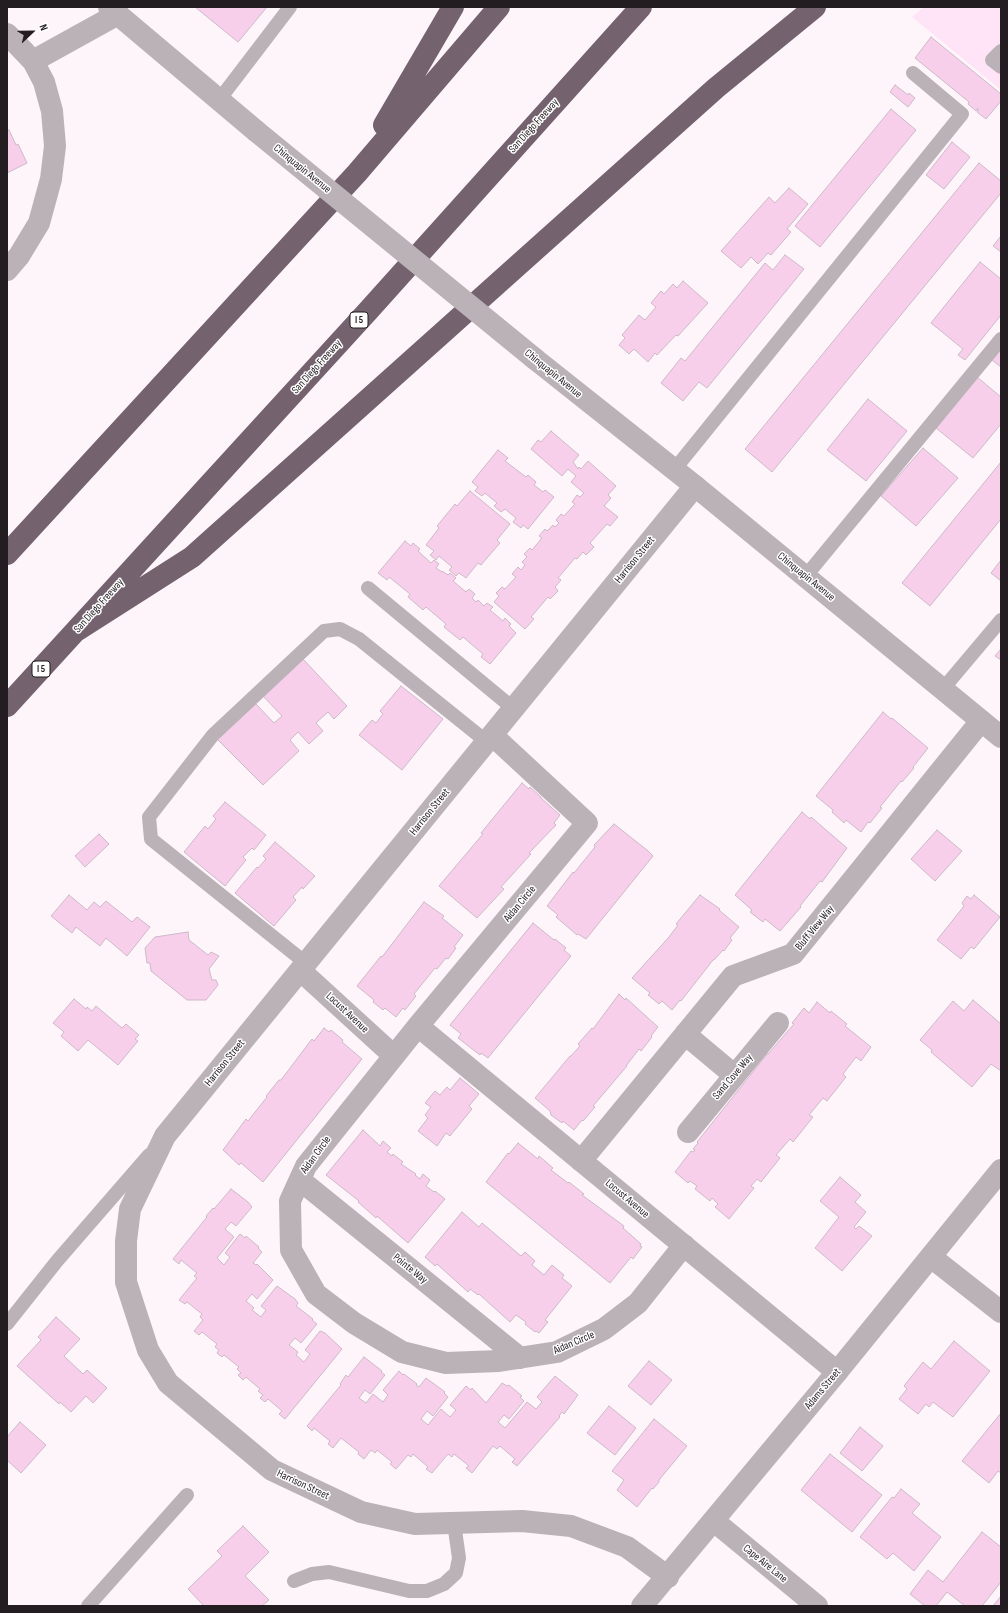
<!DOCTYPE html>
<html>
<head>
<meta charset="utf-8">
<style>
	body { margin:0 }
	#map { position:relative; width:1008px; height:1613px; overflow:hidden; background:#fef5fb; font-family:"Sofia Sans Condensed",sans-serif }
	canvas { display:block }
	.frame { position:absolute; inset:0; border:8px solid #231c21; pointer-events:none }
	.north { position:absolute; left:12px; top:12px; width:40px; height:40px; -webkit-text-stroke:3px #fff; paint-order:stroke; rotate:68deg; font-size:11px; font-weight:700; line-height:16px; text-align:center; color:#231c21 }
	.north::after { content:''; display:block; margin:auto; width:14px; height:18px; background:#231c21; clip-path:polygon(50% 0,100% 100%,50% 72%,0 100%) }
</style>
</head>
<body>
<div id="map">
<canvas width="1008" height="1613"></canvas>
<div class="frame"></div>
<div class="north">N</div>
</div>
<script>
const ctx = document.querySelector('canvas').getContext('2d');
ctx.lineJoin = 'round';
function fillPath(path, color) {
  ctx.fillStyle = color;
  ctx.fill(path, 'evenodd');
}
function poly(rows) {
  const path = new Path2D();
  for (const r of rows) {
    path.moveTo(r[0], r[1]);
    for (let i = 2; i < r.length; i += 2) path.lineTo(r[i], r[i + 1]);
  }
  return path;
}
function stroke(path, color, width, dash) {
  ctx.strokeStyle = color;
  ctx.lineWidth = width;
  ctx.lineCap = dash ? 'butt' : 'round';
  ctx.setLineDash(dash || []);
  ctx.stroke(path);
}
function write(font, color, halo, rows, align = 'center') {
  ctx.font = font + ' "Sofia Sans Condensed",sans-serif';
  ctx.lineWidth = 3;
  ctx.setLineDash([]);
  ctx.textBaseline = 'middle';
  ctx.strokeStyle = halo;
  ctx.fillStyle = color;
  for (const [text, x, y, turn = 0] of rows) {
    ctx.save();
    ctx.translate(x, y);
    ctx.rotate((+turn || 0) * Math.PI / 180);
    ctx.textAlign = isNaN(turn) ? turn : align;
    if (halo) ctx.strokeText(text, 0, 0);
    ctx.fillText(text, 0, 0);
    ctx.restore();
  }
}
const built = poly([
	[924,7,1001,7,1001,90,912,17]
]);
const building = poly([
	[195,7,267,7,238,42,195,7],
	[931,37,1001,94,1001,101,986,119,977,112,978,110,978,108,976,111,968,104,969,102,915,58,931,37],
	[895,85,908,95,909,93,915,98,908,107,890,92,895,85],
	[891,109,916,130,820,247,795,226,891,109],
	[9,130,16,145,18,144,27,163,7,173,7,131,9,130],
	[952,142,970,157,944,189,926,175,952,142],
	[979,163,1001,181,1001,193,772,472,745,449,979,163],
	[789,188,808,204,787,229,791,232,771,255,768,253,758,264,751,257,741,268,721,251,769,197,775,203,789,188],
	[1001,236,1001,252,993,246,1001,236],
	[785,255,804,269,707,388,699,382,683,401,661,383,681,358,685,361,765,263,773,270,785,255],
	[980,262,1001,279,1001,315,965,360,958,355,963,349,931,323,980,262],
	[683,281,708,303,678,336,676,335,657,355,655,353,648,362,634,349,629,354,619,345,625,338,622,335,639,315,645,320,656,307,651,303,661,291,664,294,673,284,677,288,683,281],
	[1001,349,1001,367,992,360,1001,349],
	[977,377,1001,397,1001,424,973,458,936,428,977,377],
	[868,399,907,431,866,481,827,450,868,399],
	[551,431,579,455,573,462,578,469,579,467,581,469,588,461,616,486,608,495,611,498,604,506,618,517,610,526,607,524,590,543,594,547,586,555,583,552,577,559,575,558,558,578,561,580,555,587,558,591,550,599,548,597,531,617,534,619,525,629,494,602,499,596,496,593,502,587,505,589,516,577,512,574,518,567,521,570,525,565,522,562,527,557,524,554,530,548,532,550,542,538,539,536,545,529,547,531,553,525,555,527,559,523,556,520,561,514,564,516,575,504,572,502,577,495,580,497,584,493,571,482,576,476,568,469,562,476,531,449,538,440,541,442,551,431],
	[923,448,958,478,916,526,881,496,923,448],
	[498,450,508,458,505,461,526,477,528,475,536,482,534,485,543,492,545,490,554,497,528,529,523,525,521,528,513,522,516,518,505,509,501,512,494,506,497,503,485,493,482,496,475,491,478,487,472,482,498,450],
	[1001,462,1001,519,930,606,902,583,1001,462],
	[470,491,510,524,497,540,500,543,481,565,478,563,466,578,459,573,456,576,449,570,452,567,439,556,436,560,430,555,434,551,426,545,439,528,437,526,455,504,457,506,470,491],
	[405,541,411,546,413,543,420,549,418,551,431,563,434,560,439,564,436,568,442,572,442,571,448,575,450,573,456,578,453,581,466,592,469,589,475,594,472,598,476,602,478,600,484,606,487,603,493,607,490,610,503,621,505,618,511,624,509,626,516,633,490,664,481,657,483,654,463,637,460,640,444,627,446,624,426,607,423,610,408,597,410,594,389,577,387,580,378,573,405,541],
	[1001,560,1001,581,991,573,1001,560],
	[1001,649,1001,660,995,656,1001,649],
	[302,658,347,706,334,719,328,712,316,723,323,731,309,744,298,732,290,740,299,751,263,785,217,739,255,703,274,723,282,716,262,695,302,658],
	[401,686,443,719,402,770,359,735,372,720,376,723,383,714,380,711,401,686],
	[883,712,891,719,892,718,928,748,913,767,914,768,902,782,901,781,880,807,882,808,870,823,868,822,861,832,846,820,844,823,832,812,833,810,816,796,883,712],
	[522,783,529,789,530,787,541,797,541,798,560,815,554,823,556,825,529,853,531,854,501,887,504,889,477,918,439,886,483,834,481,833,522,783],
	[225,802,266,835,254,850,252,848,243,857,246,860,225,886,184,852,205,826,208,829,216,819,213,816,225,802],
	[802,812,810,819,811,817,847,848,822,882,820,881,800,906,801,907,780,931,765,919,763,922,750,912,752,910,735,895,802,812],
	[614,824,647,850,653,856,586,939,578,934,577,935,556,917,558,915,547,906,573,872,574,873,595,847,594,845,614,824],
	[937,830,962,851,935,881,911,859,937,830],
	[99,834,109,844,85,867,75,856,99,834],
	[275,842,315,876,303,889,302,887,293,897,296,900,274,926,235,893,257,867,258,868,266,859,263,856,275,842],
	[69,895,87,910,94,902,100,907,106,901,132,922,137,917,150,927,127,956,106,938,100,946,76,927,72,933,51,916,69,895],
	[700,895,720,909,719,910,739,927,730,938,732,940,724,951,723,950,714,960,713,960,681,1001,680,1000,672,1010,662,1001,659,1004,648,995,650,993,632,978,669,937,678,925,676,924,700,895],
	[974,895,1000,917,974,949,971,947,961,959,937,940,964,906,962,903,967,896,971,899,974,895],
	[424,902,444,916,442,918,463,935,454,947,456,948,448,959,446,958,437,969,435,968,414,994,416,996,405,1010,403,1008,396,1017,385,1008,383,1010,373,1002,374,1000,357,986,381,956,382,957,424,902],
	[533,923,554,940,555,939,566,948,564,950,571,956,488,1058,481,1053,480,1055,458,1038,461,1034,450,1025,533,923],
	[188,932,189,940,208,955,211,952,219,956,209,969,212,980,216,980,218,985,206,1000,187,1000,151,971,150,963,147,963,145,948,155,937,188,932],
	[619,994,625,1000,626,998,658,1027,651,1036,652,1037,641,1051,639,1049,626,1066,627,1066,593,1106,595,1107,583,1121,582,1120,574,1130,563,1121,562,1123,551,1115,550,1111,535,1098,570,1056,571,1056,580,1046,578,1044,592,1028,593,1029,619,994],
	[74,999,86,1009,87,1007,92,1011,96,1006,122,1028,126,1024,139,1035,135,1039,138,1041,118,1065,88,1040,78,1051,61,1036,64,1032,53,1023,74,999],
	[973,1000,1001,1024,1001,1071,991,1064,972,1087,931,1052,932,1050,920,1040,953,1001,964,1011,973,1000],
	[817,1002,830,1013,831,1011,847,1024,845,1026,871,1047,861,1061,856,1057,843,1074,846,1077,827,1101,823,1098,809,1115,813,1117,793,1142,790,1139,776,1155,780,1158,761,1182,757,1179,751,1186,754,1188,729,1219,715,1207,718,1204,712,1198,710,1201,695,1189,697,1186,690,1181,688,1183,675,1172,691,1151,693,1152,695,1150,693,1149,698,1143,697,1142,767,1054,768,1054,794,1024,792,1023,804,1008,809,1013,817,1002],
	[324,1028,329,1032,331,1030,343,1040,342,1042,362,1059,263,1182,241,1163,239,1165,223,1150,246,1119,248,1121,267,1097,266,1096,279,1080,281,1080,312,1039,314,1041,324,1028],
	[460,1078,479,1094,469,1106,472,1109,450,1136,446,1133,437,1146,418,1131,428,1118,425,1115,431,1107,425,1103,435,1091,440,1095,447,1087,450,1090,460,1078],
	[363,1130,380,1146,383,1141,391,1148,387,1152,392,1156,393,1154,403,1162,401,1164,416,1174,415,1175,420,1179,423,1174,430,1180,426,1186,434,1192,435,1191,445,1199,408,1243,377,1216,376,1218,358,1202,359,1201,326,1175,363,1130],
	[518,1143,538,1159,539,1156,553,1168,551,1170,568,1183,569,1182,584,1194,582,1195,624,1226,623,1228,641,1244,640,1246,642,1247,633,1259,631,1257,610,1283,486,1182,508,1153,509,1154,518,1143],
	[840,1177,861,1195,855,1202,866,1212,854,1227,856,1229,859,1226,872,1236,842,1271,815,1248,839,1217,820,1201,840,1177],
	[231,1189,248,1202,252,1207,236,1226,231,1222,225,1229,234,1237,217,1258,224,1265,230,1257,225,1253,240,1234,245,1238,246,1236,259,1247,258,1248,262,1252,253,1263,256,1265,257,1264,273,1280,257,1299,252,1294,246,1301,254,1308,252,1310,261,1317,266,1310,261,1306,277,1286,295,1299,298,1303,296,1306,313,1319,312,1320,317,1324,301,1343,295,1338,289,1345,298,1352,296,1355,304,1362,310,1354,305,1350,320,1331,325,1333,342,1349,285,1419,279,1414,282,1411,268,1399,265,1402,260,1398,263,1395,258,1391,260,1389,246,1377,243,1380,238,1375,241,1373,237,1369,239,1367,224,1355,222,1357,217,1353,219,1350,215,1347,217,1344,202,1332,199,1335,194,1331,203,1320,200,1317,202,1314,187,1302,185,1304,179,1300,197,1278,194,1276,197,1273,181,1260,179,1264,173,1259,207,1217,206,1216,213,1208,214,1209,231,1189],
	[462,1212,479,1227,482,1223,521,1256,525,1252,535,1261,532,1265,544,1275,552,1265,564,1275,562,1278,572,1286,545,1320,548,1322,539,1333,536,1331,535,1332,525,1324,526,1322,516,1315,510,1322,479,1294,478,1295,470,1289,468,1292,437,1264,435,1266,425,1257,462,1212],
	[56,1317,80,1339,64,1356,83,1374,87,1370,107,1388,93,1403,86,1396,71,1412,60,1402,59,1404,17,1366,41,1340,38,1337,56,1317],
	[954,1341,990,1371,953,1417,933,1402,929,1407,926,1404,918,1414,899,1399,907,1389,904,1386,923,1362,931,1369,954,1341],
	[364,1357,382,1371,381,1372,385,1375,370,1394,365,1390,359,1398,366,1403,373,1394,383,1402,388,1395,383,1390,399,1371,403,1375,404,1374,417,1384,416,1385,419,1387,426,1378,445,1392,444,1393,448,1397,433,1416,427,1411,421,1419,428,1425,441,1409,450,1417,456,1410,450,1405,466,1386,471,1390,472,1388,486,1403,502,1383,507,1386,509,1385,522,1396,520,1397,524,1401,509,1419,504,1415,498,1422,505,1428,527,1402,536,1409,542,1402,537,1397,555,1376,578,1395,564,1414,562,1412,559,1416,560,1417,517,1466,512,1462,515,1459,500,1446,497,1449,493,1446,472,1473,466,1468,469,1466,454,1454,452,1457,448,1454,432,1473,426,1469,428,1467,413,1454,411,1457,408,1455,396,1469,390,1464,392,1462,377,1450,375,1453,371,1450,364,1459,358,1454,359,1452,341,1438,333,1448,328,1444,330,1441,314,1428,312,1431,307,1426,341,1385,340,1384,346,1375,348,1377,364,1357],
	[649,1361,672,1380,651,1405,628,1386,649,1361],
	[609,1406,636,1428,615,1455,587,1433,609,1406],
	[1001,1413,1001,1473,998,1471,989,1483,962,1461,1001,1413],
	[654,1419,687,1446,659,1480,659,1482,653,1489,652,1488,637,1507,617,1490,624,1480,612,1471,654,1419],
	[20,1422,46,1445,21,1473,7,1460,7,1437,20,1422],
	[860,1427,883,1446,862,1471,840,1453,860,1427],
	[830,1454,882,1495,852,1532,801,1490,830,1454],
	[901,1489,920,1504,912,1513,941,1537,914,1571,893,1553,887,1559,860,1537,892,1497,894,1498,901,1489],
	[243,1526,269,1552,245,1576,269,1600,262,1606,204,1606,188,1589,222,1556,217,1551,243,1526],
	[982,1532,1001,1547,1001,1582,982,1606,965,1606,947,1592,936,1606,925,1606,910,1594,928,1570,943,1582,982,1532],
	[1001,1596,1001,1606,993,1606,1001,1596]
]);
const service = poly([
	[1001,51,992,60,1001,67],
	[219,100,290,7],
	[674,470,962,114,913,73],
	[805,577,1001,339],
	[368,588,514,709],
	[942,690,1001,620],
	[307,964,151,839,149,817,213,735,324,631,340,629,359,639,487,742],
	[7,1324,57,1261,149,1155],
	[294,1581,312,1574,329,1572,409,1591,427,1591,444,1584,456,1573,459,1558,454,1523],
	[88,1606,187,1495]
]);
const minor = poly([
	[7,34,33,61,44,82,52,111,55,146,51,179,39,223,19,256,7,270],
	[33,61,118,14],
	[492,735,587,823,418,1026,306,1166,290,1201,291,1250,316,1294,354,1323,402,1352,446,1363,499,1361,557,1352,604,1329,638,1303,684,1245],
	[301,971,394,1056],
	[418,1026,837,1372],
	[685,1034,734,1075],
	[688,1132,778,1023],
	[581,1161,733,976,793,954,981,721],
	[300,1180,520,1358],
	[931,1257,1001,1312],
	[714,1521,817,1606],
	[668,1577,627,1547,571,1526,522,1521,415,1524,361,1512,272,1470,168,1383,148,1350,126,1282,126,1241,130,1209,165,1136,695,486]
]);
const tertiary = poly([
	[109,7,256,131],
	[535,359,695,486,1001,737],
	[642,1606,837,1372,1001,1170]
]);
const motorway = poly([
	[384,125,453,7],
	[7,554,357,173,499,7],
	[76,631,192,557,716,88,815,7],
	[7,706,368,311,641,7]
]);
const tertiaryBridge = poly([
	[256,131,535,359]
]);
const shields = [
	[359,320,18],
	[41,669,18]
];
const shieldNames = [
	["I 5",359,320],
	["I 5",41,669]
];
const streetNames = [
	["San Diego Freeway",534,126,-48],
	["Chinquapin Avenue",302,169,39],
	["San Diego Freeway",317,367,-48],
	["Chinquapin Avenue",553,374,39],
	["Harrison Street",635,560,-51],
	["Chinquapin Avenue",806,577,39],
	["San Diego Freeway",99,606,-48],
	["Harrison Street",430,812,-51],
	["Aidan Circle",520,904,-50],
	["Bluff View Way",815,928,-51],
	["Locust Avenue",347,1013,43],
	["Harrison Street",225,1063,-51],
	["Sand Cove Way",733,1077,-50],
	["Aidan Circle",316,1155,-54],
	["Locust Avenue",627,1199,40],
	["Pointe Way",410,1269,39],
	["Aidan Circle",574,1343,-23],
	["Adams Street",823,1389,-50],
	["Harrison Street",303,1485,25],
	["Cape Aire Lane",765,1564,39]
];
fillPath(built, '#ffe3f6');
fillPath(building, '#f8cfeb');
stroke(building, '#cdb9c6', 1);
stroke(service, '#bbb2b8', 14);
stroke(minor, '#bbb2b8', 22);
stroke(tertiary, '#bbb2b8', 22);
stroke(motorway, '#74626e', 22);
stroke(tertiaryBridge, '#bbb2b8', 22);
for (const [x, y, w] of shields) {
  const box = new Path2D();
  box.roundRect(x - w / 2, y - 8, w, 16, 3);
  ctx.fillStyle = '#fff';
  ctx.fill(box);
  stroke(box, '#231c21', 1);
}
write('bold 10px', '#231c21', null, shieldNames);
write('11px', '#231c21', '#fff', streetNames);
</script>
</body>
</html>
